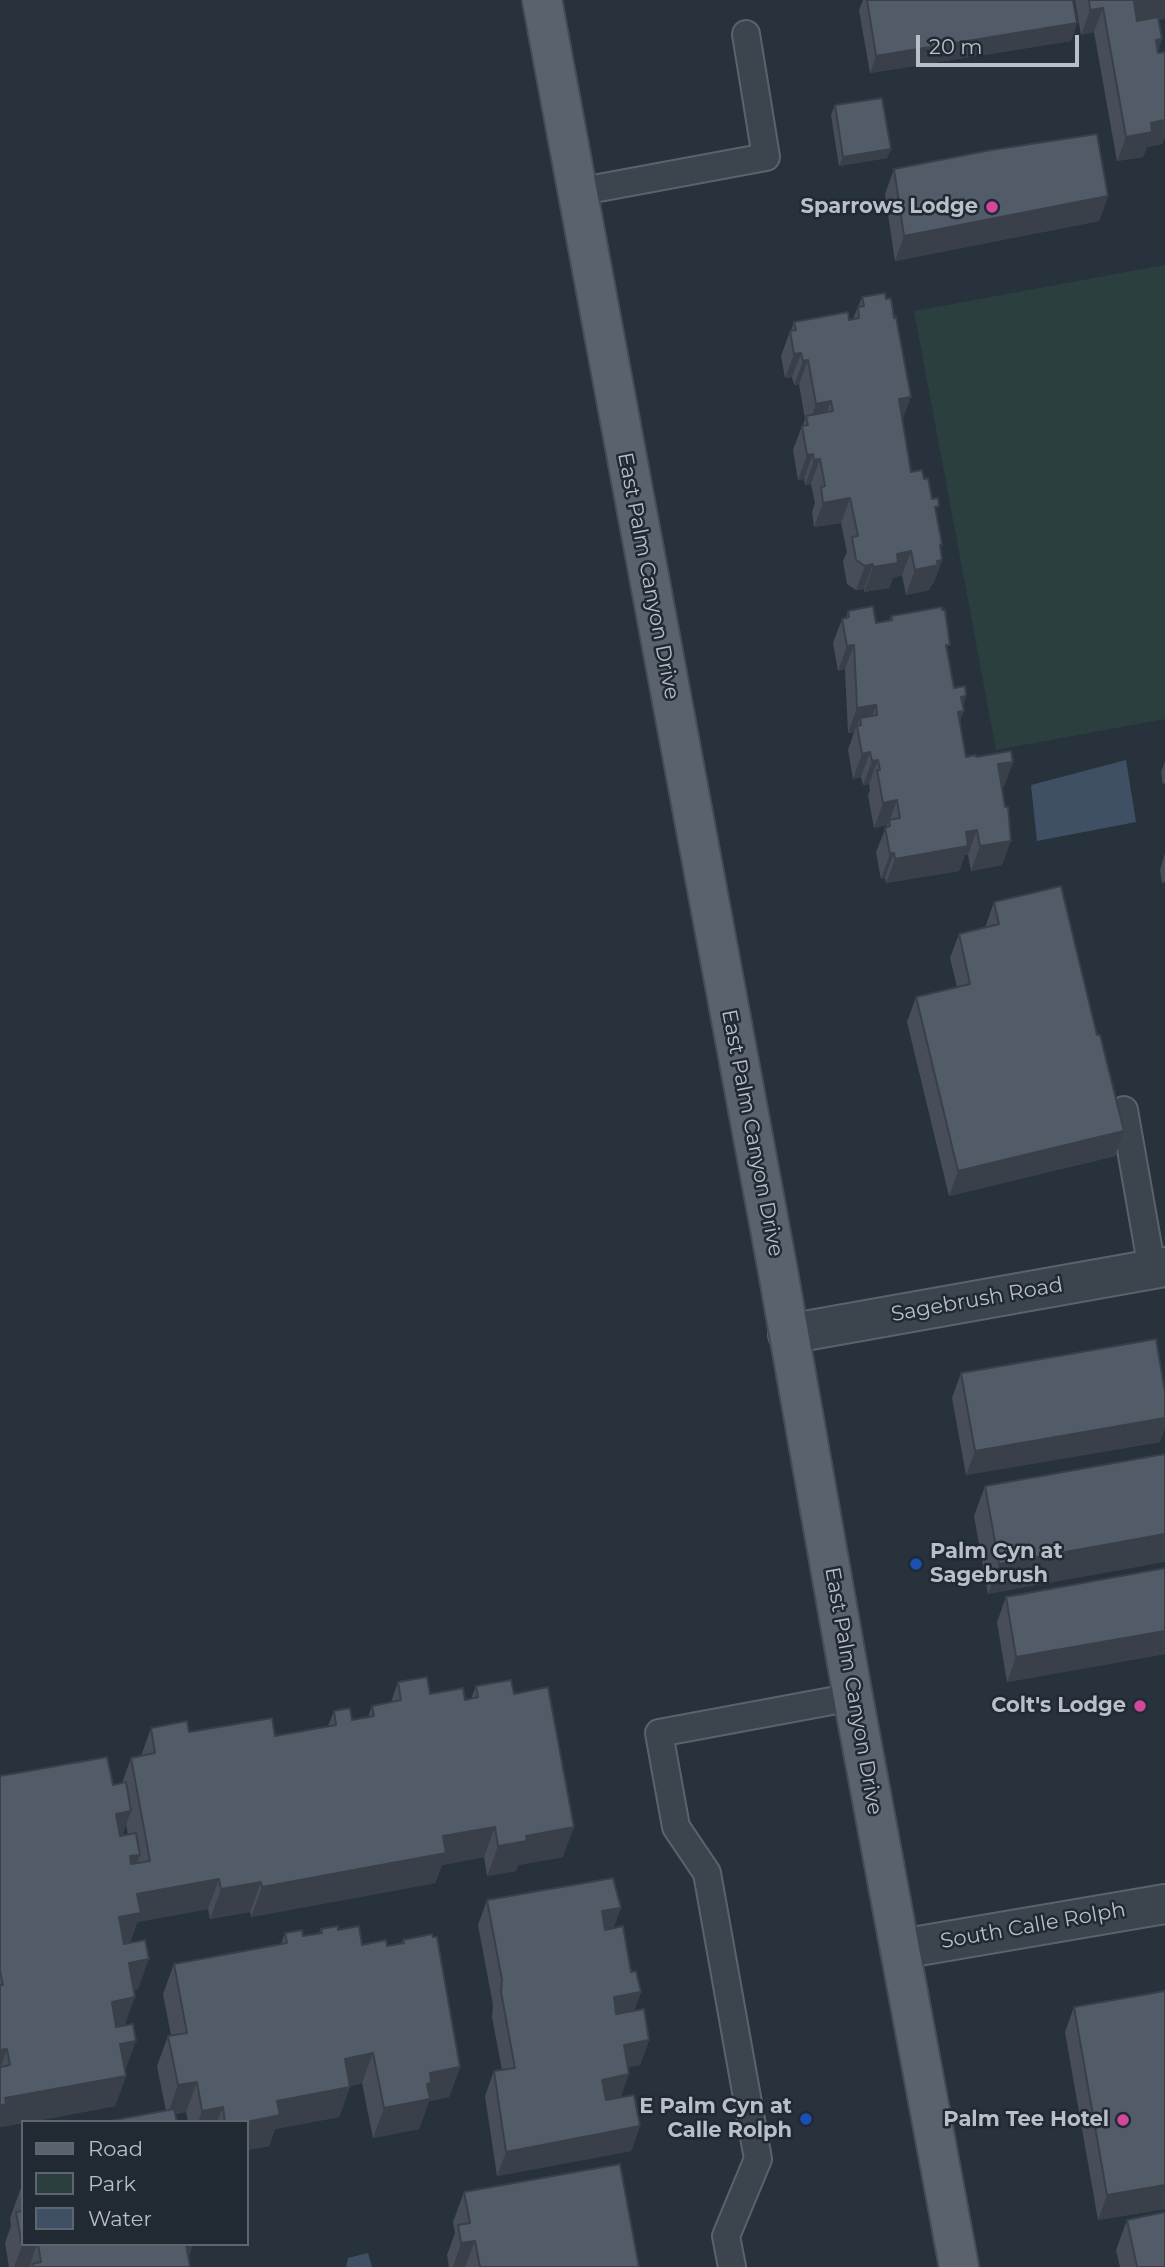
<!DOCTYPE html>
<html>
<head>
<meta charset="utf-8">
<style>
	body { margin:0 }
	#map { position:relative; width:1165px; height:2267px; overflow:hidden; background:#28323d; font-family:Montserrat,sans-serif }
	canvas { display:block }
	.legend { position:absolute; left:21px; top:2120px; width:228px; height:126px; box-sizing:border-box; background:#212933; border:2px solid #5d656f; margin:0; padding:9px 12px; list-style:none; font-size:21px; color:#b8bfc8 }
	.legend li { display:flex; align-items:center; gap:14px; height:35px }
	.legend b { width:35px; border:2px solid #5d656f }
	.scale { position:absolute; left:916px; top:35px; width:163px; height:32px; box-sizing:border-box; border:4px solid #b8bfc8; border-top:0; padding-left:9px; font-size:21px; line-height:24px; white-space:nowrap; color:#b8bfc8; -webkit-text-stroke:5px #212933; paint-order:stroke }
</style>
</head>
<body>
<div id="map">
<canvas width="1165" height="2267"></canvas>
<ul class="legend">
<li><b style="height:9px;background:#5a636d"></b>Road</li>
<li><b style="height:19px;background:#2b3f3f"></b>Park</li>
<li><b style="height:19px;background:#405064"></b>Water</li>
</ul>
<div class="scale">20 m</div>
</div>
<script>
const ctx = document.querySelector('canvas').getContext('2d');
ctx.lineJoin = 'round';
function fillPath(path, color) {
  ctx.fillStyle = color;
  ctx.fill(path, 'evenodd');
}
function poly(rows) {
  const path = new Path2D();
  for (const r of rows) {
    path.moveTo(r[0], r[1]);
    for (let i = 2; i < r.length; i += 2) path.lineTo(r[i], r[i + 1]);
  }
  return path;
}
function stroke(path, color, width, dash) {
  ctx.strokeStyle = color;
  ctx.lineWidth = width;
  ctx.lineCap = dash ? 'butt' : 'round';
  ctx.setLineDash(dash || []);
  ctx.stroke(path);
}
function write(font, color, halo, rows, align = 'center') {
  ctx.font = font + ' Montserrat,sans-serif';
  ctx.lineWidth = 5;
  ctx.setLineDash([]);
  ctx.textBaseline = 'middle';
  ctx.strokeStyle = halo;
  ctx.fillStyle = color;
  for (const [text, x, y, turn = 0] of rows) {
    ctx.save();
    ctx.translate(x, y);
    ctx.rotate((+turn || 0) * Math.PI / 180);
    ctx.textAlign = isNaN(turn) ? turn : align;
    if (halo) ctx.strokeText(text, 0, 0);
    ctx.fillText(text, 0, 0);
    ctx.restore();
  }
}
const green = poly([
	[1165,265,1165,719,996,750,914,311]
]);
const water = poly([
	[1126,760,1136,822,1037,841,1031,785],
	[368,2253,372,2267,346,2267,348,2258]
]);
const service = poly([
	[577,192,766,157,746,34],
	[1124,1110,1152,1269],
	[732,2267,726,2236,758,2159,707,1873,676,1827,659,1733,853,1697]
]);
const minor = poly([
	[788,1334,1165,1267],
	[901,1949,1165,1904]
]);
const primary = poly([
	[542,0,777,1266,853,1697,959,2267]
]);
const wall = poly([
	[863,0,1073,0,1077,23,1071,41,870,73,859,10],
	[1075,0,1165,0,1159,20,1162,39,1158,51,1158,53,1165,52,1165,136,1162,144,1147,147,1143,157,1117,161,1094,32,1081,35],
	[835,105,891,149,887,158,839,166,831,115],
	[894,169,1108,196,1099,221,895,261,885,194],
	[862,297,902,421,911,472,924,479,936,514,942,560,933,584,931,585,929,590,906,595,902,575,893,578,889,588,864,592,864,589,856,590,847,584,843,561,847,552,841,523,814,527,812,512,815,503,811,484,805,485,804,479,798,480,793,450,802,426,803,425,805,419,799,384,794,385,792,377,785,378,781,356,790,331,791,331,794,322,853,319],
	[848,611,876,623,889,621,891,616,948,651,954,688,966,696,963,706,960,721,966,757,1013,762,1004,786,1002,787,1002,865,971,871,968,855,965,855,959,871,886,883,885,878,881,879,876,852,887,825,874,828,868,795,870,790,869,784,863,785,861,777,853,779,848,750,854,732,848,733,845,669,838,671,833,643,842,619,846,618],
	[1165,762,1165,783,1163,784,1161,772],
	[1165,853,1165,882,1162,883,1160,870],
	[994,902,1097,1035,1124,1131,1115,1156,949,1196,907,1022,916,997,957,987,950,958,959,934,985,928],
	[961,1373,1160,1442,966,1475,952,1398],
	[1165,1454,988,1594,974,1516,985,1486],
	[1165,1568,1165,1654,1007,1682,997,1622,1006,1597],
	[398,1682,430,1694,465,1700,471,1699,476,1686,514,1694,563,1857,518,1865,516,1871,487,1876,484,1857,442,1865,435,1883,251,1917,250,1912,210,1919,208,1909,137,1922,130,1943,138,1989,134,1990,125,2025,126,2076,115,2106,31,2122,23,2122,23,2123,0,2127,0,1776,113,1785,122,1783,131,1758,141,1756,151,1728,189,1732,275,1736,328,1726,334,1711,352,1720,368,1717,372,1706,391,1702],
	[126,1824,128,1835,122,1836],
	[487,1900,621,1908,613,1928,631,1972,641,1992,634,2011,649,2040,640,2065,628,2067,621,2097,640,2126,631,2151,497,2176,485,2096,494,2071,502,2070,492,2017,493,2005,478,1925],
	[321,1929,338,1930,362,1945,387,1946,402,1944,403,1940,460,2067,449,2097,429,2101,419,2129,373,2138,362,2083,350,2086,339,2117,275,2129,269,2146,247,2150,247,2122,188,2122,186,2112,175,2114,166,2111,157,2066,168,2036,171,2035,163,1994,174,1964,281,1944,285,1933,303,1936,319,1933],
	[1074,2007,1165,2209,1098,2220,1065,2032],
	[21,2188,23,2188,23,2244,193,2244,188,2258,190,2267,9,2267,5,2243,11,2226,10,2218],
	[464,2192,639,2267,449,2267,447,2255,455,2233,453,2222],
	[1127,2220,1165,2267,1120,2267,1116,2250]
]);
const shadedWall = poly([
	[1142,0,1165,0,1165,19,1125,26,1134,2],
	[1103,8,1094,32,1081,35,1090,10],
	[1077,23,1071,41,870,73,876,56],
	[1162,39,1153,64,1156,40],
	[1165,120,1165,136,1162,144,1147,147,1143,157,1117,161,1126,137,1151,123],
	[891,149,887,158,839,166,843,157],
	[1108,196,1099,221,895,261,904,236],
	[801,353,792,377,785,378,794,354],
	[808,360,799,384,794,385,803,361],
	[911,397,902,422,899,399],
	[831,401,822,426,807,429,816,404],
	[813,454,804,479,798,480,807,455],
	[820,459,811,484,805,485,814,460],
	[850,498,841,523,814,527,823,503],
	[942,544,935,566,937,561,942,560,933,584,931,585,929,590,906,595,915,570,940,545],
	[911,551,902,575,893,578,889,588,864,592,873,567,897,554],
	[873,564,864,589,856,590,865,566],
	[854,645,845,669,838,671,847,646],
	[966,696,961,711,964,711,955,736,961,697],
	[876,705,867,730,861,725,860,718,854,732,848,733,857,708],
	[870,752,861,777,853,779,862,754],
	[878,760,869,784,863,785,872,761],
	[1013,762,1004,786,989,789,998,764],
	[897,800,889,822,889,820,887,825,874,828,883,803],
	[977,830,968,855,965,855,959,871,886,883,895,859,966,832],
	[1011,841,1002,865,971,871,980,846],
	[894,853,885,878,881,879,890,854],
	[1124,1131,1115,1156,949,1196,958,1171],
	[1165,1418,1165,1429,1160,1442,966,1475,975,1451],
	[1165,1534,1165,1562,988,1594,999,1564],
	[1165,1631,1165,1654,1007,1682,1016,1657],
	[131,1811,120,1841,116,1814],
	[495,1827,484,1857,442,1865,435,1883,251,1917,262,1887,443,1836],
	[574,1827,563,1857,518,1865,516,1871,487,1876,498,1846,526,1836],
	[140,1855,129,1885,130,1856],
	[219,1879,208,1909,137,1922,130,1943,108,1947,119,1917,137,1894],
	[261,1882,250,1912,210,1919,221,1889],
	[621,1908,612,1933,593,1936,602,1911],
	[149,1959,138,1989,118,1993,129,1963],
	[641,1992,632,2017,605,2022,614,1997],
	[135,1997,124,2027,101,2032,112,2002],
	[649,2040,640,2065,615,2069,624,2045],
	[136,2041,125,2071,120,2044],
	[7,2049,0,2069,0,2050],
	[373,2053,362,2083,334,2089,345,2059],
	[460,2067,449,2097,429,2101,419,2129,373,2138,384,2108,430,2073],
	[629,2074,620,2099,593,2104,602,2080],
	[126,2076,115,2106,31,2122,23,2122,23,2123,0,2127,0,2106,5,2098],
	[197,2082,186,2112,167,2116,178,2085],
	[350,2087,339,2117,275,2129,269,2146,247,2150,247,2122,277,2101],
	[223,2107,217,2122,198,2122,202,2111],
	[640,2126,631,2151,497,2176,506,2152],
	[1165,2185,1165,2209,1098,2220,1107,2195],
	[475,2241,465,2267,453,2267,461,2243],
	[30,2244,37,2244,29,2267,14,2267,22,2246],
	[181,2244,193,2244,186,2263]
]);
const building = poly([
	[867,0,1073,0,1077,23,876,56,867,0],
	[1089,0,1142,0,1134,2,1137,21,1158,17,1162,39,1156,40,1158,53,1165,52,1165,120,1151,123,1152,132,1126,137,1103,8,1090,10,1089,0],
	[882,98,891,149,843,157,835,105,882,98],
	[1097,134,1108,196,904,236,894,169,991,150,1097,134],
	[885,293,886,299,891,298,894,318,896,317,911,397,899,399,911,472,922,470,924,479,928,478,932,499,938,498,939,506,935,507,942,544,940,545,942,560,937,561,938,565,915,570,911,551,897,554,898,563,873,567,873,564,865,566,856,560,852,537,858,536,850,498,823,503,821,487,825,486,820,459,814,460,813,454,807,455,802,426,808,425,806,416,833,411,831,401,816,404,808,360,803,361,801,353,794,354,790,331,796,330,794,322,848,312,849,320,859,318,858,307,864,306,862,297,885,293],
	[873,606,876,623,892,620,891,616,942,607,942,610,945,610,950,645,946,645,954,688,965,686,966,696,961,697,964,711,958,712,966,757,976,755,976,757,1011,751,1013,762,998,764,1005,807,1008,807,1011,841,980,846,977,830,966,832,968,846,895,859,894,853,890,854,885,828,890,826,889,820,900,818,897,800,883,803,877,770,880,770,878,760,872,761,870,752,862,754,857,726,861,725,860,718,877,715,876,705,857,708,854,645,847,646,842,619,849,617,848,611,873,606],
	[1061,886,1097,1035,1100,1035,1124,1131,958,1171,916,997,970,984,959,934,999,924,994,902,1061,886],
	[1156,1339,1165,1392,1165,1418,975,1451,961,1373,1156,1339],
	[1165,1454,1165,1534,999,1564,985,1486,1165,1454],
	[1165,1568,1165,1631,1016,1657,1006,1597,1165,1568],
	[427,1677,430,1694,463,1688,465,1700,478,1697,476,1686,511,1680,514,1694,548,1687,574,1827,526,1836,527,1841,498,1846,495,1827,443,1836,446,1853,262,1887,261,1882,221,1889,219,1879,137,1894,141,1913,119,1917,124,1944,145,1940,149,1959,129,1963,135,1997,112,2002,116,2027,133,2024,136,2041,120,2044,126,2076,5,2098,6,2104,0,2106,0,2067,10,2065,7,2049,0,2050,0,1985,3,1985,0,1971,0,1776,107,1757,113,1785,126,1782,131,1811,116,1814,120,1836,136,1833,140,1855,130,1856,131,1864,150,1861,131,1758,155,1753,151,1728,187,1721,189,1732,272,1718,275,1736,336,1725,334,1711,350,1708,352,1720,374,1716,372,1706,401,1700,398,1682,427,1677],
	[613,1878,621,1908,602,1911,605,1930,623,1926,631,1972,636,1971,641,1992,614,1997,616,2014,644,2009,649,2040,624,2045,629,2074,602,2080,606,2100,634,2095,640,2126,506,2152,494,2071,515,2068,501,1992,502,1980,487,1900,613,1878],
	[338,1926,338,1930,359,1926,362,1945,386,1940,387,1946,404,1943,403,1940,432,1934,433,1937,437,1937,460,2067,430,2073,431,2083,427,2084,430,2099,384,2108,373,2053,345,2059,350,2087,277,2101,280,2115,247,2122,225,2122,223,2107,202,2111,197,2082,178,2085,168,2036,187,2033,174,1964,287,1943,285,1933,302,1930,303,1936,322,1933,321,1929,338,1926],
	[1165,1991,1165,2185,1107,2195,1074,2007,1165,1991],
	[174,2109,177,2122,104,2122,174,2109],
	[620,2164,639,2267,480,2267,475,2241,461,2243,458,2225,470,2223,464,2192,620,2164],
	[23,2211,23,2244,30,2244,22,2246,16,2212,23,2211],
	[1165,2212,1165,2267,1137,2267,1127,2220,1165,2212],
	[38,2244,186,2244,190,2267,33,2267,32,2264,41,2262,38,2244]
]);
const markers = [
	[992,207,7,"#d1479c"],
	[916,1564,7,"#1a4fb4"],
	[1140,1706,7,"#d1479c"],
	[806,2119,7,"#1a4fb4"],
	[1123,2120,7,"#d1479c"]
];
const poiNames = [
	["Sparrows Lodge",978,207],
	["Palm Cyn at",930,1552,"left"],
	["Sagebrush",930,1576,"left"],
	["Colt's Lodge",1126,1706],
	["E Palm Cyn at",792,2107],
	["Calle Rolph",792,2131],
	["Palm Tee Hotel",1109,2120]
];
const streetNames = [
	["East Palm Canyon Drive",648,576,79],
	["East Palm Canyon Drive",752,1133,79],
	["Sagebrush Road",977,1300,-10],
	["East Palm Canyon Drive",853,1691,80],
	["South Calle Rolph",1033,1926,-10]
];
fillPath(green, '#2b3f3f');
fillPath(water, '#405064');
stroke(service, '#5a626b', 30);
stroke(minor, '#5a626b', 42);
stroke(primary, '#454d57', 42);
stroke(service, '#3c444e', 26);
stroke(minor, '#3c444e', 38);
stroke(primary, '#5a636d', 38);
fillPath(wall, '#474e59');
fillPath(shadedWall, '#394049');
fillPath(building, '#525b68');
stroke(building, '#394049', 2);
for (const [x, y, r, color] of markers) {
  const dot = new Path2D();
  dot.arc(x, y, r, 0, 2 * Math.PI);
  ctx.fillStyle = color;
  ctx.fill(dot);
  stroke(dot, '#212933', 2.5);
}
write('bold 21px', '#b8bfc8', '#212933', poiNames, 'right');
write('21px', '#b8bfc8', '#212933', streetNames);
</script>
</body>
</html>
